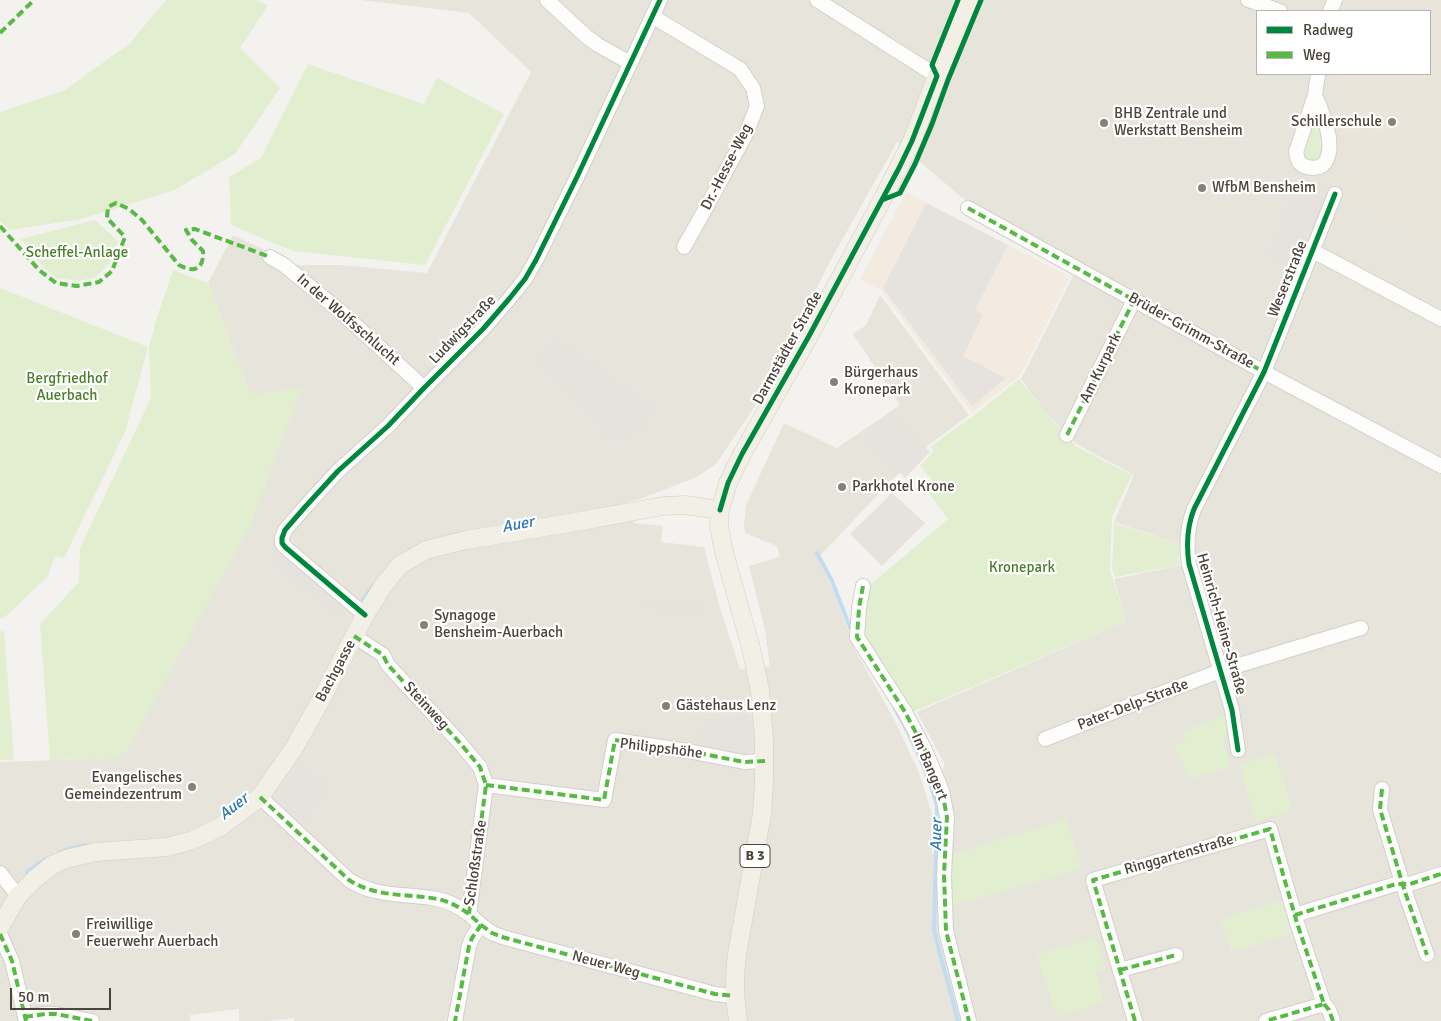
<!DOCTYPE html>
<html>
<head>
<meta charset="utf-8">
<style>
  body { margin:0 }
  #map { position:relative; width:1441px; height:1021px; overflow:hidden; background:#f4f2ee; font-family:Signika,sans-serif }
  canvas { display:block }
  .legend { position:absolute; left:1256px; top:10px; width:175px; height:65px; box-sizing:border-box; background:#fff; border:1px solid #b7b4b0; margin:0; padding:6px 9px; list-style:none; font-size:15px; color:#4b4439 }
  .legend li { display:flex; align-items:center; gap:10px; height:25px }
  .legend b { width:25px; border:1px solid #b7b4b0 }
  .scale { position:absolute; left:10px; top:988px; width:101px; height:22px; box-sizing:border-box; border:2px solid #4b4439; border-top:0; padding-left:6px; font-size:15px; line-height:18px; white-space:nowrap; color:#4b4439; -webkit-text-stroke:4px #fff; paint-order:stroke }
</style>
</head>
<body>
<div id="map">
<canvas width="1441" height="1021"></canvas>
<ul class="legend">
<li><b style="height:6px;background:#00873e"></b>Radweg</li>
<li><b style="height:6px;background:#58b947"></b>Weg</li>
</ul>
<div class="scale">50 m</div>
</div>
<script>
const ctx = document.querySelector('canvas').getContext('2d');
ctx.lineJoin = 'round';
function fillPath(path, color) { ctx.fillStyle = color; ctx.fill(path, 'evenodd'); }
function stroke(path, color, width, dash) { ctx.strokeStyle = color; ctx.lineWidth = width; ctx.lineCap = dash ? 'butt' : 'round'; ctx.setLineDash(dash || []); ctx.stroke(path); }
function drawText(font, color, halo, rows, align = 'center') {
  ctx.font = font + ' Signika,sans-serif'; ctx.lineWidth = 4.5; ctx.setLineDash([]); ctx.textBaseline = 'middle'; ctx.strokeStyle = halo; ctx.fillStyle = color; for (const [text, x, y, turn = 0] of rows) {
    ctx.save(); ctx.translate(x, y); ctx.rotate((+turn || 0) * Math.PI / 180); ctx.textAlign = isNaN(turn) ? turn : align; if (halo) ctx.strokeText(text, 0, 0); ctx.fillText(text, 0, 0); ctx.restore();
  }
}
const residential = new Path2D(`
  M 360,0 L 1441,0 L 1441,1021 L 294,1021 L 294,1018 L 267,1021 L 239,1021 L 239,1009 L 190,1015 L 190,1021 L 0,1021 L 0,762 L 117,758 L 301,389 L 251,395 L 208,283 L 233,235 L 296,265 L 341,265 L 427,273 L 531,72 L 469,13 ZM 1257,11 L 1430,11 L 1430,74 L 1257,74 ZM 897,142 L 961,197 L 1079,264 L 1021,379 L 1043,410 L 1078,445 L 1134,475 L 1114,522 L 1195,549 L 1196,562 L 1114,579 L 1126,621 L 917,712 L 945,765 L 938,775 L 949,855 L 932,854 L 933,817 L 919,773 L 895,721 L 855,650 L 835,594 L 818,558 L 886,486 L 929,445 L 969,415 L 880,295 L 866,325 L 853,334 L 900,405 L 837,448 L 784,423 L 746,505 L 744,523 L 745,533 L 777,546 L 780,557 L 749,566 L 765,630 L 770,667 L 740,669 L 720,608 L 704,547 L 661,542 L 663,526 L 634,523 L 628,502 L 640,499 L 697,477 L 716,464 L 763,394 L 794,336 L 827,267 Z`);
const commercial = new Path2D(`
  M 906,192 L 1070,277 L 1020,376 L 972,413 L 881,290 L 860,279 Z`);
const education = new Path2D(`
  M 1344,0 L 1441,0 L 1441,249 L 1340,198 L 1351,171 L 1334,74 L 1430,74 L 1430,11 L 1340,11 Z`);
const green = new Path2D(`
  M 166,0 L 255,0 L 268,5 L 240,48 L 280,88 L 235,154 L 175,190 L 81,219 L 10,230 L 0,221 L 0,112 L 65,90 L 129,44 Z
  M 308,64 L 424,104 L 437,78 L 504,114 L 425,265 L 293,251 L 231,225 L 229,177 L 261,158 Z
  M 1316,121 C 1321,127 1320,132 1321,140 C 1321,147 1322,159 1311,158 C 1309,158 1306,157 1305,154 C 1301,147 1310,126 1316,121 Z
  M 95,220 L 118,241 L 110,263 L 96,277 L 79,281 L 56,278 L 42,266 L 21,239 Z
  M 173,270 L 208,283 L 251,395 L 302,388 L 250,526 L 127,751 L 117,758 L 50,760 L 40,624 L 79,582 L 80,548 L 151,398 L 149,348 L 156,320 Z
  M 0,288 L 148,347 L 125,432 L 64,558 L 55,556 L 48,576 L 5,617 L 0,619 Z
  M 1019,379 L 1043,410 L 1077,447 L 1132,475 L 1112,517 L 1110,570 L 1126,621 L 913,712 L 861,638 L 870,585 L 948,519 L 924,487 L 932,480 L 920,466 L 933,452 L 931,446 L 976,414 Z
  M 1114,523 L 1179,544 L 1180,565 L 1115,577 L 1112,570 Z
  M 4,630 L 14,760 L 0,760 L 0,632 Z
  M 1226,714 L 1230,731 L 1223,738 L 1230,767 L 1190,779 L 1174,745 L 1185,741 L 1183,732 Z
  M 1275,754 L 1291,804 L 1288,812 L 1256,821 L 1239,765 Z
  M 1066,819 L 1082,869 L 948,907 L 951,855 Z
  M 1288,899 L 1297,932 L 1231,952 L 1221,919 Z
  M 1096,937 L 1105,969 L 1096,972 L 1104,1002 L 1057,1017 L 1036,955 Z`);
const parking = new Path2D(`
  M 1296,187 L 1326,199 L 1300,268 L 1269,256 Z
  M 926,203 L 1008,245 L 975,310 L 983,315 L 963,356 L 1006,378 L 972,406 L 883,288 Z
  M 555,338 L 654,408 L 643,428 L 612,442 L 577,402 L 578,397 L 536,364 Z
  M 889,413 L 930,452 L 905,478 L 864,438 Z
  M 892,493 L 925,523 L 882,566 L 850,534 Z
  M 276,552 L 346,608 L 339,616 L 269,561 Z
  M 645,597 L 671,605 L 703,605 L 703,615 L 669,614 L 643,605 Z
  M 747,714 L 748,754 L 718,749 L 722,719 Z
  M 704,719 L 716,720 L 712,750 L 699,748 Z
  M 299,767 L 329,783 L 304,823 L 294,817 L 278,800 Z`);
const stream = new Path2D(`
  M 817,553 L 832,581 L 851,630
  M 363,600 L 373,586
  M 894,707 C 912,738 928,772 937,806 L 934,931 L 958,1021
  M 59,853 L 65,850 L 86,845
  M 27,872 L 46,859`);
const minor = new Path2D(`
  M 547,0 L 587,37 L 598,45 L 630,63
  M 817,0 L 937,76
  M 1248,0 L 1280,11
  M 1330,11 L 1335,0
  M 652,16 L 740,69 L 753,88 L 757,106 L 746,134 L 707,206 L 684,247
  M 1315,95 C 1322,112 1335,141 1327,159 C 1323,170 1307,170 1300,163 C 1297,160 1297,155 1296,152 L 1315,95 L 1318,74
  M 968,208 L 1264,372 L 1441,466
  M 1313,251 L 1441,319
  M 270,257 L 284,265 L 341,312 L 424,388
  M 1067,435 L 1134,300
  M 863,586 L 859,608 L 857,637 L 905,712 L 925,750 L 942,791 L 947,817 L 944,875 L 946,931 L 969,1021
  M 365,615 L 285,547 L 282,543 L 282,538 L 285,530 L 305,507 L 338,471 L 388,426 L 424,388 L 483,329 L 509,299 L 525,279 L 536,260 L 577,177 L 660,0
  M 354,636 L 383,655 L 388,665 L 460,743 L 480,767 L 486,785 L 469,914 L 481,925 L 472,938 L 469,946 L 455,1021
  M 1045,739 L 1154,696 L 1220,671 L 1361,628
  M 1238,750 L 1232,710 L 1189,564 C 1186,544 1187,527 1194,509 L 1264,372 L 1335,194
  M 486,785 L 604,800 L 615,740 L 688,751 L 744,762 L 765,761
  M 1382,789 L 1380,809 L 1405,892 L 1427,955
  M 260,797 L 349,880 C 377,898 405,893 437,899 C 449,901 459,907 469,914
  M 0,873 L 18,896
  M 1295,915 L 1396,884 L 1410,884 L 1441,874
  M 481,925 L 492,933 L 502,937 L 715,994 L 734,996
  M 0,934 L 12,961 L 26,1021
  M 1120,970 L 1176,955
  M 1324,1004 L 1329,1010 L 1333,1021
  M 25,1017 L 45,1014 L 56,1014 L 92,1021
  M 1135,1021 L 1093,880 L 1270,829 L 1297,923 L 1324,1004 L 1266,1021`);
const major = new Path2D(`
  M 0,927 L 18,896 L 36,878 L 52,865 L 66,859 L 96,852 L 167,847 L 190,841 L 220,827 L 260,797 L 294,748 L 322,698 L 365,615 L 383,586 L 400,565 L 426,550 L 466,540 L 581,521 L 663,506 L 685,505 L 720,510
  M 738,1021 C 734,997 734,978 737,954 L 762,814 L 764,782 L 764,740 L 760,690 L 751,648 L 724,552 L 719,526 L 720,510 L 728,483 L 742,454 L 809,336 L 882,200 L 912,141 L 937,76 L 970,0`);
const quiet = new Path2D(`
  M 0,33 L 34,0
  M 968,208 L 1264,372
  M 0,226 L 39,270 L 56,283 L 77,286 L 99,282 L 112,271 L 125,237 L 107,218 L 108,207 L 116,203 L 129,209 L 142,220 L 179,265 C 194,273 204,270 203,251 L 192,240 L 186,230 L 195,229 L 270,257
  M 1067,435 L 1134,300
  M 863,586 L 859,608 L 857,637 L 905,712 L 925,750 L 942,791 L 947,817 L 944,875 L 946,931 L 969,1021
  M 354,636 L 383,655 L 388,665 L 460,743 L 480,767 L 486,785 L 469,914 L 481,925 L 472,938 L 469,946 L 455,1021
  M 486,785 L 604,800 L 615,740 L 688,751 L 744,762 L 765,761
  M 1382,789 L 1380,809 L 1405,892 L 1427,955
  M 260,797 L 349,880 C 377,898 405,893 437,899 C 449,901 459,907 469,914
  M 1295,915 L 1396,884 L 1410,884 L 1441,874
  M 481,925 L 492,933 L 502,937 L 715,994 L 734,996
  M 0,934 L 12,961 L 26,1021
  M 1120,970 L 1176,955
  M 1324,1004 L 1329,1010 L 1333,1021
  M 25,1017 L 45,1014 L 56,1014 L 92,1021
  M 1135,1021 L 1093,880 L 1270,829 L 1297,923 L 1324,1004 L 1266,1021`);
const cycleway = new Path2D(`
  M 882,200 L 900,193 L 915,164 L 932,124 L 948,80 L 981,0
  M 720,510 L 728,483 L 742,454 L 809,336 L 899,168 L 912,141 L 937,76 L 932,65 L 958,0
  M 365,615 L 285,547 L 282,543 L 282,538 L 285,530 L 305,507 L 338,471 L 388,426 L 424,388 L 483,329 L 509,299 L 525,279 L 536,260 L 577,177 L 660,0
  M 1238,750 L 1232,710 L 1189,564 C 1186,544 1187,527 1194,509 L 1264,372 L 1335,194`);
const markers = [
  [1392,122,5,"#868178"],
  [1104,123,5,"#868178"],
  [1202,188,5,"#868178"],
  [834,382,5,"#868178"],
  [842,487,5,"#868178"],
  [424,625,5,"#868178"],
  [666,706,5,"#868178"],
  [192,787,5,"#868178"],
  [76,934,5,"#868178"]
];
const shields = [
  [755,856,30]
];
const shieldNames = [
  ["B 3",755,856]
];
const poiNames = [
  ["BHB Zentrale und",1114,114],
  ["Werkstatt Bensheim",1114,131],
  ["Schillerschule",1382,122,"right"],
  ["WfbM Bensheim",1212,188],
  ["Bürgerhaus",844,373],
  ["Kronepark",844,390],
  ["Parkhotel Krone",852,487],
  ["Synagoge",434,616],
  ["Bensheim-Auerbach",434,633],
  ["Gästehaus Lenz",676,706],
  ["Evangelisches",182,778,"right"],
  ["Gemeindezentrum",182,795,"right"],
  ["Freiwillige",86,925],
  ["Feuerwehr Auerbach",86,942]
];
const streetNames = [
  ["Dr.-Hesse-Weg",727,167,-63],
  ["Weserstraße",1288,279,-68],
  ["In der Wolfsschlucht",348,320,41],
  ["Ludwigstraße",463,330,-46],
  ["Brüder-Grimm-Straße",1191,331,29],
  ["Darmstädter Straße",788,348,-61],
  ["Am Kurpark",1101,368,-64],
  ["Heinrich-Heine-Straße",1221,624,74],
  ["Bachgasse",336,671,-62],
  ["Pater-Delp-Straße",1133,705,-21],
  ["Steinweg",426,706,47],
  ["Philippshöhe",661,749,7],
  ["Im Bangert",929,767,67],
  ["Ringgartenstraße",1179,855,-16],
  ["Schloßstraße",476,863,-82],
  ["Neuer Weg",606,965,15]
];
const parkNames = [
  ["Scheffel-Anlage",77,253],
  ["Bergfriedhof",67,379],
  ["Auerbach",67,396],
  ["Kronepark",1022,568]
];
const waterNames = [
  ["Auer",518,525,-11],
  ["Auer",234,807,-38],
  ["Auer",937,835,-89]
];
fillPath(residential, '#e7e4dc');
fillPath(commercial, '#f3ebdf');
fillPath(education, '#eae5da');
fillPath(green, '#e1eecf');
fillPath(parking, '#e6e3df');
stroke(stream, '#c0ddf1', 4);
stroke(minor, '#d2d0cb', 16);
stroke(major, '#d6cebb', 19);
stroke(minor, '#fdfdfc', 14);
stroke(major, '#f2efe6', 18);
stroke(quiet, '#58b947', 4, [8, 4]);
stroke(cycleway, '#00873e', 5);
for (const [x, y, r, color] of markers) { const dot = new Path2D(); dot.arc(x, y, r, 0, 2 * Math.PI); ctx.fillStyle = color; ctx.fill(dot); stroke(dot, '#fff', 2); }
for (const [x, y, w] of shields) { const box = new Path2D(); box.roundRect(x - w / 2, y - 11.5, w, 23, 4); ctx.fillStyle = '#fff'; ctx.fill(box); stroke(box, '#4b4439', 1); }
drawText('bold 14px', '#4b4439', null, shieldNames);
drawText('15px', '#4b4439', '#fff', poiNames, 'left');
drawText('15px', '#4b4439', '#fff', streetNames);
drawText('15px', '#4a7f2a', '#fff', parkNames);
drawText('italic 16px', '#2e7ab2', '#fff', waterNames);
</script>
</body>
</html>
